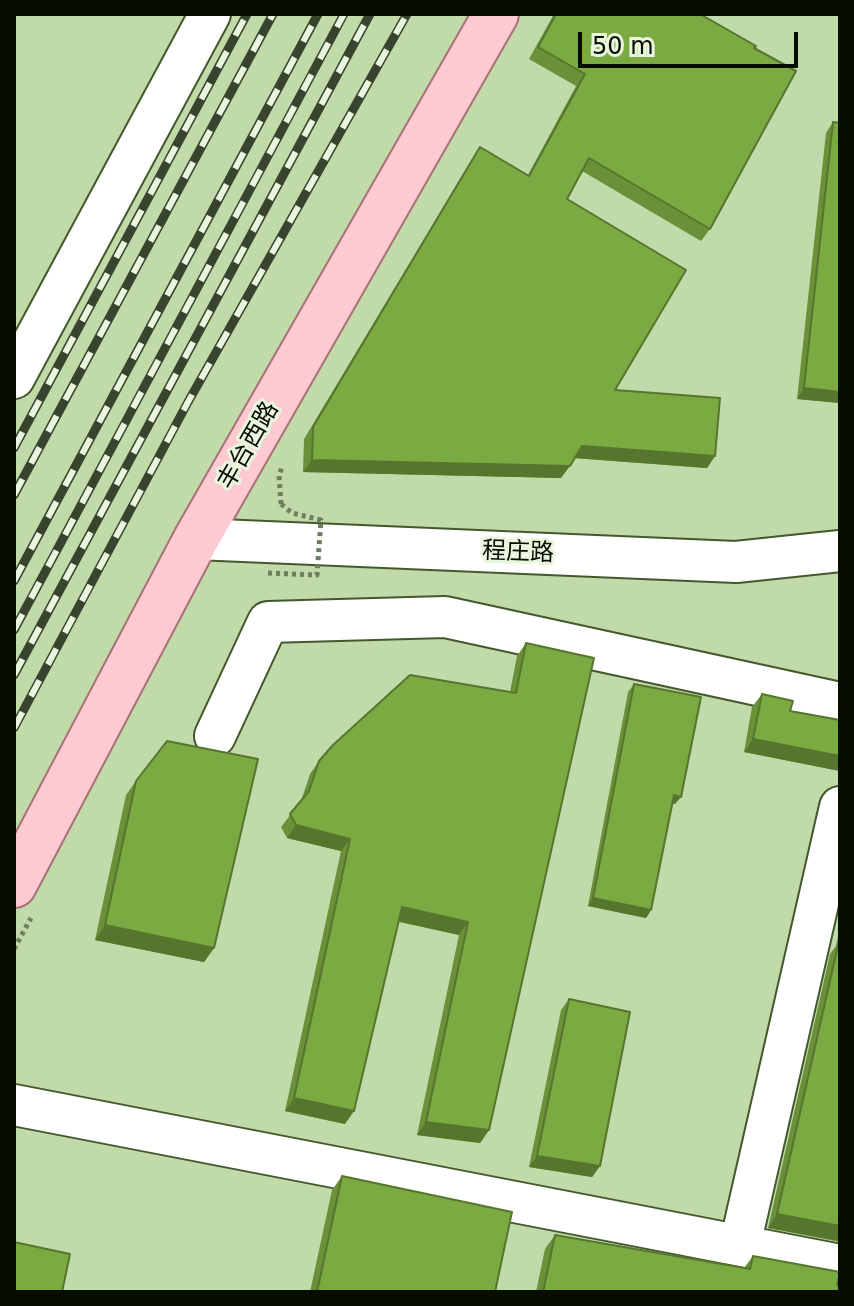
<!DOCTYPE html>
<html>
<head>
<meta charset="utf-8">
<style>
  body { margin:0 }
  #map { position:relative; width:854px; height:1306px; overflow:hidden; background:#c1daa9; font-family:"DejaVu Sans",sans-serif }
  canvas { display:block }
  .frame { position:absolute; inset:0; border:16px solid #070e01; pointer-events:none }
  .scale { position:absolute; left:578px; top:32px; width:220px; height:36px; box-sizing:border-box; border:4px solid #070e01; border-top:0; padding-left:10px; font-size:24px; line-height:28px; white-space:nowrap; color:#070e01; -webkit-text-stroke:6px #e9f6dd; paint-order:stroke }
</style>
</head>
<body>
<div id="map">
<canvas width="854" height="1306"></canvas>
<div class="frame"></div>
<div class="scale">50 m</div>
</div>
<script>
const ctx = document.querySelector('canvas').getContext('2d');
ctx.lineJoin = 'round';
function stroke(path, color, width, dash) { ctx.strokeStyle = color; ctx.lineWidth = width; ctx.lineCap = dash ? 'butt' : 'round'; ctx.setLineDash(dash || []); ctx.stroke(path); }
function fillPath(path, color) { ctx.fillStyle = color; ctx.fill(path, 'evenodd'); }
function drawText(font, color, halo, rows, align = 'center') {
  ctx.font = font + ' "DejaVu Sans","Noto Sans SC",sans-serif'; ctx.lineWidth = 6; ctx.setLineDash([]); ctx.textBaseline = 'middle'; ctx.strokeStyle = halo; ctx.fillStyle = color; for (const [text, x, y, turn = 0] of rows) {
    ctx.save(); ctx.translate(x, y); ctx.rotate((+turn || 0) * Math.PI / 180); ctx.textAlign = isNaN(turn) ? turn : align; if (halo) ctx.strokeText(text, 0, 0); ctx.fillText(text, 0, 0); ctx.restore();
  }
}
const path = new Path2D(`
  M 281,504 L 279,475 L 283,465
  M 14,949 L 31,918`);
const minor = new Path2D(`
  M 14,378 L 210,14
  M 196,539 L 736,562 L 840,551
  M 215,736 L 268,622 L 445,617 L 840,703
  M 14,1105 L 840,1265
  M 740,1245 L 840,807`);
const major = new Path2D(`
  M 14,885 L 196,539 L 496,14`);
const rail = new Path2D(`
  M 14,448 L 247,14
  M 14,495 L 273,14
  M 14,581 L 318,14
  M 14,630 L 344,14
  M 14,675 L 370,14
  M 14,728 L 188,402 L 407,14`);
const pathBridge = new Path2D(`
  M 268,573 L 317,575 L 321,520 L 292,513 L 281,504`);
const wall = new Path2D(`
  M 554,14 L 700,14 L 710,229 L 701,241 L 582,171 L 567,199 L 615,390 L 715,456 L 707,468 L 574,458 L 561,478 L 303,472 L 304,439 L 472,159 L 480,147 L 528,175 L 576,86 L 529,59 Z
  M 833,122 L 840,403 L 797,399 L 826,133 Z
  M 526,643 L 489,1130 L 480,1143 L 417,1135 L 459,935 L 399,922 L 345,1124 L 285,1111 L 341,851 L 287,838 L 281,827 L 301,801 L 310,774 L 319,761 L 510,692 L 517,656 Z
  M 634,684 L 675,804 L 672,804 L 651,910 L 646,918 L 588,906 L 628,692 Z
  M 762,694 L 790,711 L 840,720 L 840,771 L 744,752 L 752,707 Z
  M 136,781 L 214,948 L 204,962 L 95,940 L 126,795 Z
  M 840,924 L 840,1242 L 768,1228 L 830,954 L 836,946 Z
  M 569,999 L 600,1166 L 592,1177 L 529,1167 L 561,1010 Z
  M 342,1176 L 495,1292 L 310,1292 L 332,1190 Z
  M 555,1235 L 744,1268 L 753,1256 L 837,1285 L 840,1292 L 536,1292 L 545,1249 Z`);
const shadedWall = new Path2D(`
  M 804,388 L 840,392 L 840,403 L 797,399 Z
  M 582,446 L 715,456 L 707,468 L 574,458 Z
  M 312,460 L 570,466 L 561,478 L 303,472 Z
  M 753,739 L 840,756 L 840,771 L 744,752 Z
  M 674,795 L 681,797 L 675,804 L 669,803 Z
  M 296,825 L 350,839 L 341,851 L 287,838 Z
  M 593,898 L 651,910 L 646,918 L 588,906 Z
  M 402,907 L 468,922 L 459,935 L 393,920 Z
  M 105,925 L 214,948 L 204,962 L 95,940 Z
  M 294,1098 L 354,1111 L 345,1124 L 285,1111 Z
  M 426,1122 L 489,1130 L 480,1143 L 417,1135 Z
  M 537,1156 L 600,1166 L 592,1177 L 529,1167 Z
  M 777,1214 L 840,1226 L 840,1241 L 768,1228 Z`);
const building = new Path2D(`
  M 556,14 L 700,14 L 756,46 L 754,48 L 796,71 L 710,229 L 589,158 L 567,199 L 686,270 L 615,390 L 720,398 L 715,456 L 582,446 L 570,466 L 312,460 L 313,427 L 480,147 L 529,176 L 585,74 L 538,47 Z
  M 833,122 L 840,123 L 840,392 L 804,388 Z
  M 526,643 L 594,658 L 489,1130 L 426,1122 L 468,922 L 402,907 L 354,1111 L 294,1098 L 350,839 L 296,825 L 290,814 L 309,791 L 319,761 L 333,745 L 410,675 L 516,693 Z
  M 634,684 L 701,697 L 681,797 L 674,795 L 651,910 L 593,898 Z
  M 762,694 L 793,701 L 790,711 L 840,720 L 840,756 L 753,739 Z
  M 167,741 L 258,759 L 214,948 L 105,925 L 136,781 Z
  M 839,941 L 840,941 L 840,1226 L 777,1214 Z
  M 569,999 L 630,1012 L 600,1166 L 537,1156 Z
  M 342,1176 L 512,1212 L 495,1292 L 317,1292 Z
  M 555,1235 L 750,1269 L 753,1256 L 840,1272 L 837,1285 L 840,1285 L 840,1292 L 543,1292 Z
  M 14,1242 L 70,1254 L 62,1292 L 14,1292 Z`);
const streetNames = [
  ["丰台西路",249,446,-60],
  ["程庄路",518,553,2]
];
stroke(minor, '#43582d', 44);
stroke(major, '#a77175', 48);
stroke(path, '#6d7e5d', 5, [4, 4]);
stroke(minor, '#fff', 40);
stroke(major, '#fecad2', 44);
stroke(rail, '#38442e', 9);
stroke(rail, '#e9f6dd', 6, [18]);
stroke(pathBridge, '#6d7e5d', 5, [4, 4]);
fillPath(wall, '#6a9139');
fillPath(shadedWall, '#56762e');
fillPath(building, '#7ba942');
stroke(building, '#56762e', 2);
drawText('24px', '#070e01', '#e9f6dd', streetNames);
</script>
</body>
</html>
